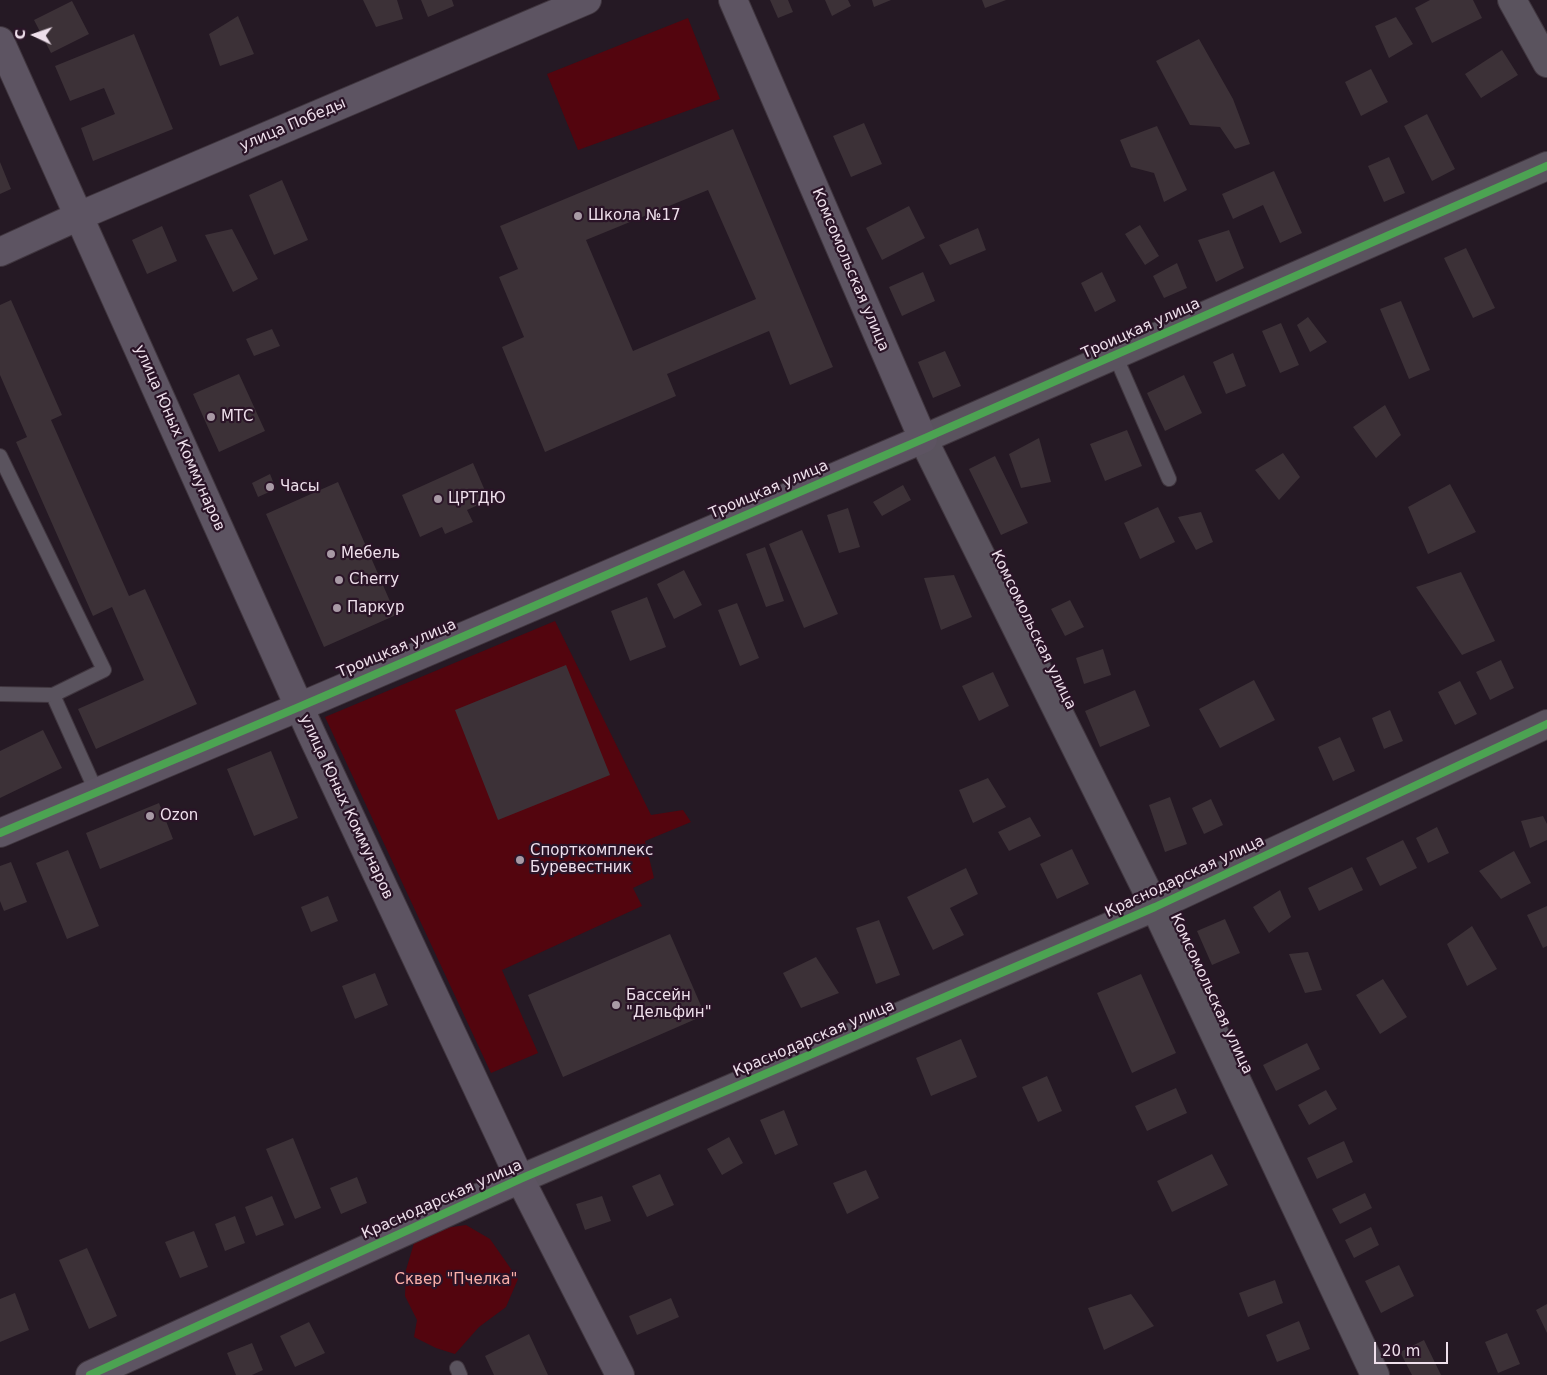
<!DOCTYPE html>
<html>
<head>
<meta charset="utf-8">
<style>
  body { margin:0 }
  #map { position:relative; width:1547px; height:1375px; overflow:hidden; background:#251924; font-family:"DejaVu Sans",sans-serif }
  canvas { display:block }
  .north { position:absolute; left:10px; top:10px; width:50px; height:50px; -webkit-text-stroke:4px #2a1427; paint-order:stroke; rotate:273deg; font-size:14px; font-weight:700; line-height:20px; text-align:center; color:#eedfeb }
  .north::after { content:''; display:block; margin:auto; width:18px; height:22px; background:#eedfeb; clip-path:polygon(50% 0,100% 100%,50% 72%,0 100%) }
  .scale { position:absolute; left:1374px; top:1342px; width:74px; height:22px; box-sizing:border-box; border:2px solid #eedfeb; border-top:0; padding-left:6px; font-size:15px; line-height:18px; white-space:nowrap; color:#eedfeb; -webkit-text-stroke:4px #2a1427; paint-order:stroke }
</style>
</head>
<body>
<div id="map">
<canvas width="1547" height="1375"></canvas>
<div class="north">С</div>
<div class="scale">20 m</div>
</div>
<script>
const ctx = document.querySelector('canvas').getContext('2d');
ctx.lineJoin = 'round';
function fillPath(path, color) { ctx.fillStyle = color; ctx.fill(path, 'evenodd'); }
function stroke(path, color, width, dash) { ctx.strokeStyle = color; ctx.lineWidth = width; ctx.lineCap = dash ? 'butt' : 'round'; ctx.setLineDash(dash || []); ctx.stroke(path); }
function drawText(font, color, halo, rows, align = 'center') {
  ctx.font = font + ' "DejaVu Sans",sans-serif'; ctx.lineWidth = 4.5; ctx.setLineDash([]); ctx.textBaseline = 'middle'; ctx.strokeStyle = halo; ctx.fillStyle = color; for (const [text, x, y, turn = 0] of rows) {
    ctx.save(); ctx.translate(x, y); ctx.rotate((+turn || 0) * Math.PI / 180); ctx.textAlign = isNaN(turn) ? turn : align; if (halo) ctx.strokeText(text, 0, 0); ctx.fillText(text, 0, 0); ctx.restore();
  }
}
const green = new Path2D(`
  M 688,18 L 720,99 L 578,150 L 547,74 Z
  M 555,621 L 651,815 L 683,810 L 691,822 L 645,841 L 654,878 L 633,888 L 642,906 L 502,970 L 538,1053 L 491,1073 L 325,717 Z
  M 466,1225 L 490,1239 L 518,1279 L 506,1307 L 479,1327 L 455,1354 L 436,1348 L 414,1337 L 417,1320 L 405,1296 L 406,1270 L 414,1243 L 438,1229 Z`);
const building = new Path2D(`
  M 363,0 L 397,0 L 403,19 L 376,27 Z
  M 421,0 L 452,0 L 454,6 L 428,17 Z
  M 770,0 L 788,0 L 793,12 L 778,18 Z
  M 825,0 L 848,0 L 851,6 L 832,16 Z
  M 872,0 L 891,0 L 874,7 Z
  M 982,0 L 1006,0 L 985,8 Z
  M 1430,0 L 1473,0 L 1482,18 L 1432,43 L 1415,8 Z
  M 72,1 L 89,34 L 51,53 L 34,20 Z
  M 238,16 L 254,54 L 220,66 L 209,34 Z
  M 1396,17 L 1413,44 L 1389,58 L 1375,26 Z
  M 134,34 L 173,129 L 93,161 L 81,128 L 115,114 L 104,88 L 70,101 L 55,66 Z
  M 1199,39 L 1233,99 L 1250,144 L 1235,149 L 1220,127 L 1190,125 L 1156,61 Z
  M 1502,50 L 1518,75 L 1481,98 L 1465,74 Z
  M 1371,69 L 1388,102 L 1361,116 L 1345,82 Z
  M 1427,114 L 1455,169 L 1432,181 L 1404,126 Z
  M 864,123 L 882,164 L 851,177 L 833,136 Z
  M 1157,126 L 1187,190 L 1164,202 L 1154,173 L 1131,167 L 1120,140 Z
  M 733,129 L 833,367 L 790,385 L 769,331 L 667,374 L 676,396 L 545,452 L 502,347 L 524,337 L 499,277 L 518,269 L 500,226 ZM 708,190 L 756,299 L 633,351 L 586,240 Z
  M 1389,157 L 1405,193 L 1384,202 L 1368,166 Z
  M 0,162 L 11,189 L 0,194 Z
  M 1274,171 L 1302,233 L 1280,243 L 1263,205 L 1233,219 L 1222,194 Z
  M 282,180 L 308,240 L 274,255 L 249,195 Z
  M 909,206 L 925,238 L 882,260 L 866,228 Z
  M 1140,225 L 1159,256 L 1145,265 L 1125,234 Z
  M 162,226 L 177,261 L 147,274 L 132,240 Z
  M 978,228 L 986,250 L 950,265 L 939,245 Z
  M 232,229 L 258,279 L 233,292 L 205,235 Z
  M 1229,230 L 1244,268 L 1216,282 L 1198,240 Z
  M 1466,248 L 1495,308 L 1473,318 L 1444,258 Z
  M 1177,263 L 1187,288 L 1164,298 L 1153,276 Z
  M 923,272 L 935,301 L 902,316 L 889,287 Z
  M 1102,272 L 1116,301 L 1095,312 L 1081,283 Z
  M 11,300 L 62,415 L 51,420 L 129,596 L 145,589 L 197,704 L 96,749 L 78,709 L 144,680 L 112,607 L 93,616 L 16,442 L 27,437 L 0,375 L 0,305 Z
  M 1401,301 L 1430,370 L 1409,379 L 1380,309 Z
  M 1308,317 L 1327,342 L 1310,352 L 1297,325 Z
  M 1281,323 L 1299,365 L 1280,373 L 1262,331 Z
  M 272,329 L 280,346 L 254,356 L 246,339 Z
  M 945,351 L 961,386 L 933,398 L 918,362 Z
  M 1233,353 L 1246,386 L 1226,394 L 1213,362 Z
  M 239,374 L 265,431 L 219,452 L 193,394 Z
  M 1184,375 L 1202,413 L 1165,431 L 1147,393 Z
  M 1385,405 L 1401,435 L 1376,458 L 1353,427 Z
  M 1127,430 L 1142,466 L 1105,481 L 1090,444 Z
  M 1039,438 L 1051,482 L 1021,488 L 1009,454 Z
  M 1283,453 L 1300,477 L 1279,500 L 1255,470 Z
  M 995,456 L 1028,523 L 1001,535 L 969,469 Z
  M 473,463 L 489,500 L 467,510 L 473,522 L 445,534 L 442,527 L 420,537 L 402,495 Z
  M 270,474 L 276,489 L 258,497 L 252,483 Z
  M 338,482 L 396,615 L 324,647 L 266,514 Z
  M 1450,484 L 1476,532 L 1428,554 L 1408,507 Z
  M 903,485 L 911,500 L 882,516 L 873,502 Z
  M 1158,507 L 1175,542 L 1140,559 L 1124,523 Z
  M 848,508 L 860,547 L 839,553 L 827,515 Z
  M 1201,512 L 1213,542 L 1196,550 L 1178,517 Z
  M 802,530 L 838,614 L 804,628 L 769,544 Z
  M 765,547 L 784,601 L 766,607 L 746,554 Z
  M 684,570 L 702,605 L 674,619 L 657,584 Z
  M 1461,572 L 1495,641 L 1462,655 L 1416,587 Z
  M 954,575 L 972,617 L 941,630 L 924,578 Z
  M 647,597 L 666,647 L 630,661 L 611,611 Z
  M 1070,600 L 1084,627 L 1065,636 L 1051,609 Z
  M 737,603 L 759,658 L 740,666 L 718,610 Z
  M 1103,649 L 1111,675 L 1084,684 L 1076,658 Z
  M 1501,660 L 1514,688 L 1490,700 L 1476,672 Z
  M 566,665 L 610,775 L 498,820 L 455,710 Z
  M 993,672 L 1009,706 L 979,721 L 962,686 Z
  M 1254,680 L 1275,720 L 1220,748 L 1199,709 Z
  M 1460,681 L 1477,714 L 1455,725 L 1438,692 Z
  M 1135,690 L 1150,726 L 1100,747 L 1085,711 Z
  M 1390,710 L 1403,741 L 1384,749 L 1372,718 Z
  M 43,730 L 62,768 L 0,798 L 0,751 Z
  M 1340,737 L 1355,771 L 1333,781 L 1318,747 Z
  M 271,751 L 298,818 L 254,836 L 227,769 Z
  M 988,778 L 1006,807 L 973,823 L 959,790 Z
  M 1170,797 L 1187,844 L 1165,852 L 1149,805 Z
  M 1211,799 L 1223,825 L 1204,834 L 1192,808 Z
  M 159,803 L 173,839 L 100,869 L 86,833 Z
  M 1543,816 L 1547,824 L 1547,840 L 1530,848 L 1521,821 Z
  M 1030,817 L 1041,836 L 1009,851 L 998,832 Z
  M 1437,827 L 1449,853 L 1428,863 L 1416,838 Z
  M 1403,840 L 1417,868 L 1380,886 L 1366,858 Z
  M 1072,849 L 1089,884 L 1057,899 L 1040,864 Z
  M 68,850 L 99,926 L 67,939 L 36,863 Z
  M 1514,851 L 1531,883 L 1501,899 L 1479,871 Z
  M 11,862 L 27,902 L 4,911 L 0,901 L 0,866 Z
  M 1352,867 L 1363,890 L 1319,911 L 1308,888 Z
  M 966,868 L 978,894 L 950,908 L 964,935 L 933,950 L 907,897 Z
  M 1280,890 L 1291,917 L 1269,933 L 1253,907 Z
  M 328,896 L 338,921 L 311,932 L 301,907 Z
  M 1547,906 L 1547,946 L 1543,948 L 1527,915 Z
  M 1225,919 L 1240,953 L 1212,965 L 1197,931 Z
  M 879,920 L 900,975 L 876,984 L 856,928 Z
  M 1472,926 L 1497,969 L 1467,986 L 1447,944 Z
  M 670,934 L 705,1015 L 563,1077 L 528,995 Z
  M 1308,952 L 1322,990 L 1305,993 L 1289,954 Z
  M 816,957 L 839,993 L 801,1008 L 783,973 Z
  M 375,973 L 388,1005 L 355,1019 L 342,986 Z
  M 1141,974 L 1176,1053 L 1132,1073 L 1097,993 Z
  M 1383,979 L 1407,1017 L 1380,1034 L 1356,995 Z
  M 961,1039 L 977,1077 L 931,1096 L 916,1058 Z
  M 1307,1043 L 1320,1069 L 1276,1091 L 1263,1065 Z
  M 1047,1076 L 1062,1111 L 1038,1122 L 1022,1087 Z
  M 1176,1088 L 1187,1113 L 1147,1131 L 1135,1106 Z
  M 1326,1090 L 1337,1109 L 1309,1125 L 1298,1105 Z
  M 784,1110 L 798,1145 L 775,1155 L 760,1120 Z
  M 729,1137 L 743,1163 L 722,1175 L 707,1149 Z
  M 293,1138 L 321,1208 L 295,1219 L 266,1149 Z
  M 1344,1141 L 1353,1162 L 1317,1179 L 1307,1158 Z
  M 1212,1154 L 1228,1185 L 1172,1212 L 1157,1181 Z
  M 866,1170 L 879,1198 L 847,1214 L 833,1183 Z
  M 660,1174 L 674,1205 L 647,1217 L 632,1186 Z
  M 357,1177 L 367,1203 L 341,1214 L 330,1188 Z
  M 1365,1193 L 1372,1208 L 1340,1224 L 1332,1209 Z
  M 272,1196 L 284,1225 L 256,1236 L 245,1207 Z
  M 602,1196 L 611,1221 L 585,1230 L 576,1204 Z
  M 235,1216 L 245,1243 L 225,1251 L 215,1224 Z
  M 1371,1227 L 1379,1245 L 1354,1258 L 1345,1240 Z
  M 194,1231 L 208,1267 L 180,1278 L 165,1242 Z
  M 87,1248 L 117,1316 L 89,1329 L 59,1260 Z
  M 1399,1265 L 1414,1296 L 1381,1313 L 1365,1281 Z
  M 1275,1280 L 1283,1303 L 1248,1317 L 1239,1293 Z
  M 15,1293 L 29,1330 L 0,1342 L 0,1299 Z
  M 1131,1294 L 1154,1326 L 1104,1350 L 1088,1308 Z
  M 671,1298 L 679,1317 L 637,1335 L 629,1316 Z
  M 1547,1304 L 1547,1333 L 1536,1310 Z
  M 1299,1321 L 1310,1349 L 1277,1362 L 1266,1335 Z
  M 309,1322 L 325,1353 L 295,1367 L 280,1336 Z
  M 1507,1333 L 1520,1364 L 1498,1373 L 1485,1342 Z
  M 529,1334 L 548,1375 L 494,1375 L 485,1356 Z
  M 1424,1340 L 1441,1375 L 1412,1375 L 1400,1352 Z
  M 252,1343 L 263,1370 L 252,1375 L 236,1375 L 227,1353 Z`);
const lane = new Path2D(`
  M 1115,355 L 1169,479
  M 0,456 L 104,670 L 53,695 L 0,694
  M 53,695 L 96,791
  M 457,1368 L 460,1375`);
const street = new Path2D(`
  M 1512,0 L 1547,63
  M 520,1179 L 1155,907 L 1547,724
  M 1375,1375 L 1155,907 L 923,439 L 1547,166`);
const secondary = new Path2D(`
  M 0,41 L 311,733 L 520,1179 L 620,1375
  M 0,252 L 79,216 L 587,0
  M 0,833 L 299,707 L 923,439 L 733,0
  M 90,1375 L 520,1179`);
const cycleway = new Path2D(`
  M 0,833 L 299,707 L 923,439 L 1547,166
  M 90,1375 L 520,1179 L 1155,907 L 1547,724`);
const markers = [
  [578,216,5,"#a89aa5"],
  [211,417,5,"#a89aa5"],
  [270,487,5,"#a89aa5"],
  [438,499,5,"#a89aa5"],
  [331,554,5,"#a89aa5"],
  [339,580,5,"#a89aa5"],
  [337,608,5,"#a89aa5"],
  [150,816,5,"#a89aa5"],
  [520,860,5,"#a89aa5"],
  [616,1005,5,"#a89aa5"]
];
const streetNames = [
  ["улица Победы",293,125,-23],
  ["Комсомольская улица",850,270,67],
  ["Троицкая улица",1141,329,-24],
  ["улица Юных Коммунаров",179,438,66],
  ["Троицкая улица",769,490,-23],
  ["Комсомольская улица",1033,630,64],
  ["Троицкая улица",397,649,-23],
  ["улица Юных Коммунаров",346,807,65],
  ["Краснодарская улица",1185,877,-25],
  ["Комсомольская улица",1211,994,65],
  ["Краснодарская улица",814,1039,-23],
  ["Краснодарская улица",442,1200,-24]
];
const poiNames = [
  ["Школа №17",588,216],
  ["МТС",221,417],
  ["Часы",280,487],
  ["ЦРТДЮ",448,499],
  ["Мебель",341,554],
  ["Cherry",349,580],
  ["Паркур",347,608],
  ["Ozon",160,816],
  ["Cпорткомплекс",530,851],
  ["Буревестник",530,868],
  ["Бассейн",626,996],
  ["\"Дельфин\"",626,1013]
];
const parkNames = [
  ["Сквер \"Пчелка\"",456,1280]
];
fillPath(green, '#53050e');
fillPath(building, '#3c3137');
stroke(lane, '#40363f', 16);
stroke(street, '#40363f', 30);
stroke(secondary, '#40363f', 30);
stroke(lane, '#5a535e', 14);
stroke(street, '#5a535e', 28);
stroke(secondary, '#5d5462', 28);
stroke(cycleway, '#4ca352', 8);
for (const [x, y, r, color] of markers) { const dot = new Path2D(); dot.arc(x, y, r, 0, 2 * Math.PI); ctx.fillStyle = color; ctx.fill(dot); stroke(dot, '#2a1427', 2); }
drawText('15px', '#eedfeb', '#2a1427', streetNames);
drawText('15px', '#eedfeb', '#2a1427', poiNames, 'left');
drawText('15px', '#fcb0a9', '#2a1427', parkNames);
</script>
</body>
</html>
